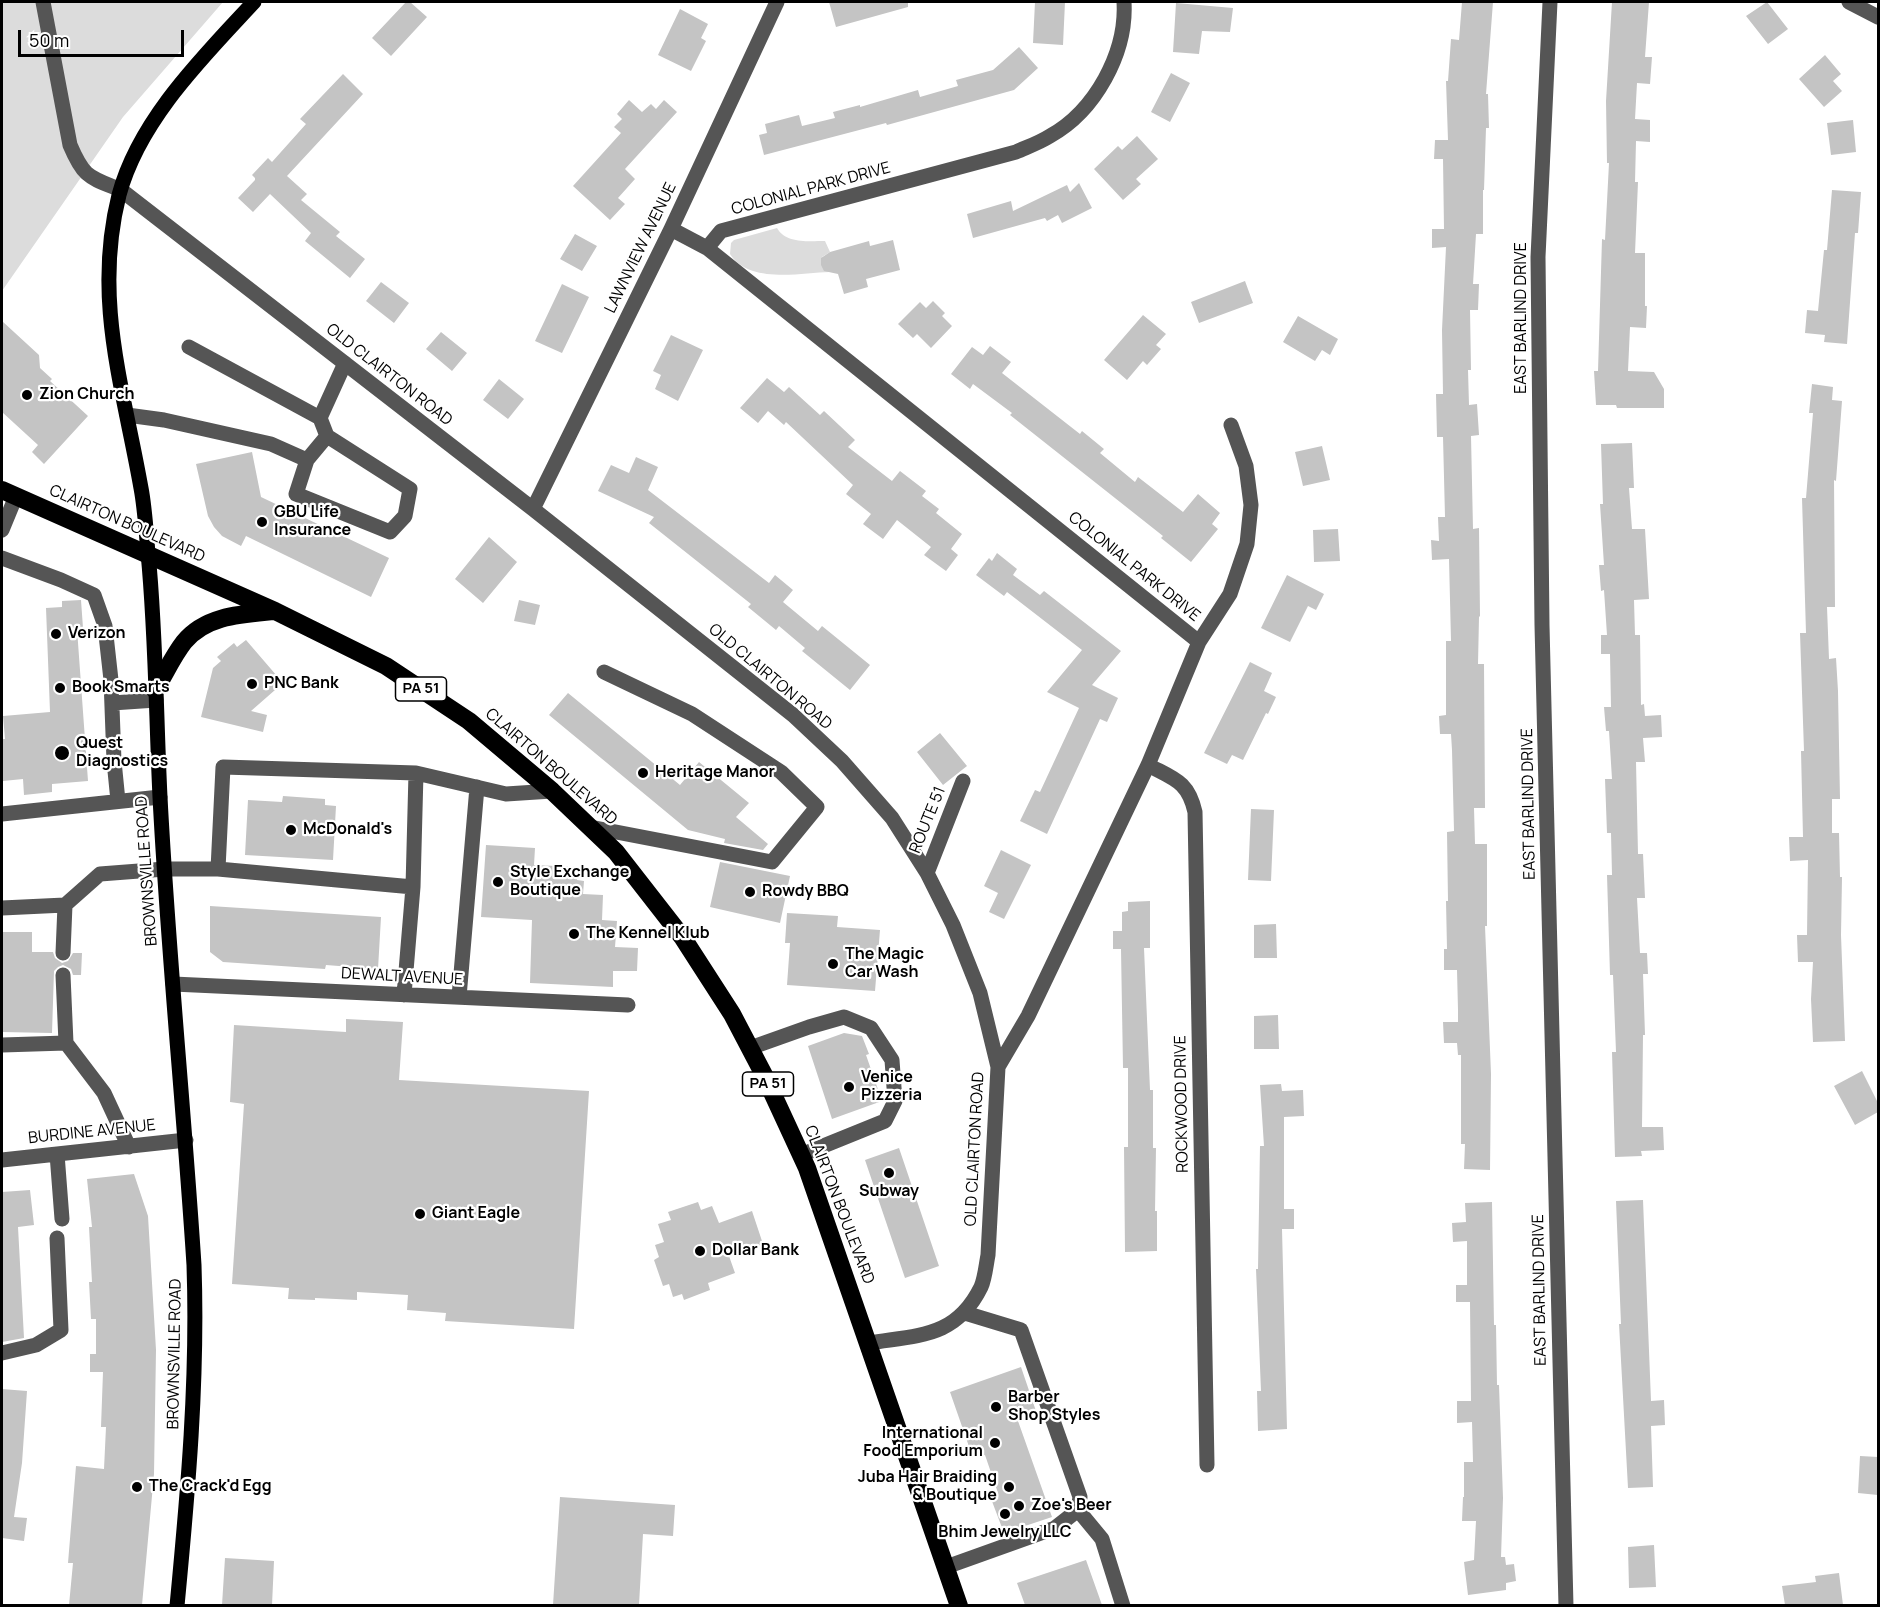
<!DOCTYPE html>
<html>
<head>
<meta charset="utf-8">
<style>
  body { margin:0 }
  #map { position:relative; width:1880px; height:1607px; overflow:hidden; background:#fff; font-family:Manrope,sans-serif }
  canvas { display:block }
  .frame { position:absolute; inset:0; border:3px solid #000; pointer-events:none }
  .scale { position:absolute; left:18px; top:30px; width:166px; height:27px; box-sizing:border-box; border:3px solid #000; border-top:0; padding-left:8px; font-size:18px; line-height:21px; white-space:nowrap; color:#000; -webkit-text-stroke:4px #fff; paint-order:stroke }
</style>
</head>
<body>
<div id="map">
<canvas width="1880" height="1607"></canvas>
<div class="frame"></div>
<div class="scale">50 m</div>
</div>
<script>
const ctx = document.querySelector('canvas').getContext('2d');
ctx.lineJoin = 'round';
function fillPath(path, color) { ctx.fillStyle = color; ctx.fill(path, 'evenodd'); }
function stroke(path, color, width, dash) { ctx.strokeStyle = color; ctx.lineWidth = width; ctx.lineCap = dash ? 'butt' : 'round'; ctx.setLineDash(dash || []); ctx.stroke(path); }
function drawText(font, color, halo, rows, align = 'center') {
  ctx.font = font + ' Manrope,sans-serif'; ctx.lineWidth = 4.5; ctx.setLineDash([]); ctx.textBaseline = 'middle'; ctx.strokeStyle = halo; ctx.fillStyle = color; for (const [text, x, y, turn = 0] of rows) {
    ctx.save(); ctx.translate(x, y); ctx.rotate((+turn || 0) * Math.PI / 180); ctx.textAlign = isNaN(turn) ? turn : align; if (halo) ctx.strokeText(text, 0, 0); ctx.fillText(text, 0, 0); ctx.restore();
  }
}
const green = new Path2D(`
  M 2,2 L 223,2 L 123,117 L 2,291 Z
  M 777,228 C 786,244 809,241 825,241 L 830,252 L 822,257 L 821,260 L 830,272 C 799,273 749,284 730,254 L 731,243 L 734,240 Z`);
const building = new Path2D(`
  M 406,2 L 410,2 L 427,17 L 391,56 L 372,38 Z
  M 829,2 L 908,2 L 908,7 L 836,27 Z
  M 1035,2 L 1065,2 L 1063,45 L 1033,43 Z
  M 1462,2 L 1493,2 L 1486,94 L 1488,94 L 1489,128 L 1486,128 L 1484,190 L 1483,190 L 1483,234 L 1476,234 L 1473,284 L 1479,284 L 1478,310 L 1470,310 L 1471,370 L 1468,370 L 1469,405 L 1477,404 L 1479,435 L 1471,436 L 1473,529 L 1479,528 L 1480,616 L 1479,617 L 1478,664 L 1484,664 L 1485,808 L 1474,808 L 1475,844 L 1487,844 L 1487,926 L 1485,926 L 1491,1074 L 1490,1170 L 1464,1169 L 1465,1144 L 1461,1144 L 1461,1055 L 1458,1055 L 1457,1043 L 1444,1043 L 1443,1022 L 1458,1022 L 1458,1010 L 1457,970 L 1444,970 L 1444,949 L 1447,949 L 1446,901 L 1448,901 L 1447,832 L 1454,831 L 1452,750 L 1451,734 L 1440,734 L 1439,716 L 1446,715 L 1446,641 L 1451,641 L 1449,559 L 1432,560 L 1431,540 L 1439,541 L 1438,517 L 1445,517 L 1443,437 L 1437,437 L 1436,394 L 1443,394 L 1442,330 L 1446,247 L 1432,248 L 1432,229 L 1444,229 L 1443,159 L 1434,159 L 1435,140 L 1448,140 L 1446,81 L 1448,81 L 1451,39 L 1459,40 Z
  M 1612,2 L 1649,2 L 1645,57 L 1652,57 L 1650,84 L 1637,83 L 1635,119 L 1650,120 L 1650,142 L 1636,141 L 1635,182 L 1638,182 L 1635,253 L 1645,253 L 1645,306 L 1647,306 L 1646,328 L 1630,327 L 1628,371 L 1654,372 L 1664,389 L 1664,408 L 1617,408 L 1616,405 L 1596,405 L 1594,371 L 1598,371 L 1602,239 L 1605,240 L 1609,163 L 1607,163 L 1606,101 Z
  M 1767,2 L 1788,29 L 1768,44 L 1746,16 Z
  M 1176,3 L 1233,8 L 1230,32 L 1202,31 L 1199,54 L 1173,52 Z
  M 680,9 L 708,24 L 701,38 L 706,41 L 691,71 L 658,55 Z
  M 1019,47 L 1038,68 L 1014,90 L 887,125 L 886,123 L 764,155 L 759,135 L 767,133 L 765,124 L 799,115 L 802,126 L 835,118 L 833,112 L 860,105 L 860,107 L 918,90 L 920,97 L 958,86 L 956,80 L 993,70 Z
  M 1825,55 L 1841,74 L 1833,81 L 1842,91 L 1824,107 L 1799,79 Z
  M 1171,73 L 1190,83 L 1170,122 L 1151,112 Z
  M 343,74 L 363,94 L 287,176 L 307,194 L 301,200 L 340,232 L 336,236 L 365,259 L 350,278 L 305,241 L 311,233 L 270,194 L 253,212 L 238,198 L 255,180 L 255,178 L 252,175 L 268,158 L 272,162 L 306,124 L 300,119 Z
  M 629,100 L 642,112 L 651,104 L 656,109 L 664,100 L 677,112 L 625,169 L 635,179 L 618,198 L 625,204 L 610,220 L 573,186 L 621,133 L 614,127 L 622,119 L 617,114 Z
  M 1853,120 L 1856,152 L 1831,155 L 1827,123 Z
  M 1137,136 L 1158,159 L 1136,179 L 1141,184 L 1123,200 L 1094,169 L 1118,146 L 1122,150 Z
  M 1079,183 L 1092,208 L 1062,223 L 1058,215 L 1047,221 L 1045,218 L 973,238 L 967,214 L 1011,201 L 1013,211 L 1067,185 L 1070,192 Z
  M 1832,190 L 1861,192 L 1858,233 L 1855,233 L 1847,344 L 1824,342 L 1825,335 L 1805,333 L 1807,310 L 1818,311 L 1824,250 L 1827,250 Z
  M 575,234 L 597,246 L 582,271 L 560,259 Z
  M 893,240 L 900,270 L 866,279 L 868,287 L 844,294 L 838,274 L 824,271 L 821,265 L 821,258 L 830,252 L 869,241 L 870,246 Z
  M 1245,281 L 1253,303 L 1199,323 L 1191,302 Z
  M 381,282 L 409,303 L 394,323 L 366,301 Z
  M 562,284 L 589,297 L 562,353 L 535,341 Z
  M 933,301 L 945,313 L 942,316 L 952,326 L 931,348 L 917,334 L 913,338 L 898,324 L 920,302 L 926,308 Z
  M 1143,315 L 1166,334 L 1156,345 L 1161,349 L 1147,365 L 1143,361 L 1127,380 L 1104,360 Z
  M 1298,316 L 1338,339 L 1330,355 L 1322,350 L 1315,361 L 1283,342 Z
  M 2,321 L 39,355 L 40,368 L 52,379 L 50,381 L 88,416 L 44,464 L 32,452 L 38,445 L 2,412 Z
  M 441,332 L 467,353 L 452,371 L 426,349 Z
  M 671,335 L 703,350 L 678,401 L 655,389 L 661,375 L 653,371 Z
  M 990,346 L 1011,362 L 1002,373 L 1080,434 L 1082,431 L 1104,449 L 1100,453 L 1135,482 L 1138,477 L 1183,512 L 1198,494 L 1220,513 L 1212,524 L 1218,529 L 1191,562 L 1161,538 L 1163,536 L 1010,415 L 1012,413 L 973,384 L 970,389 L 951,374 L 972,347 L 983,355 Z
  M 767,378 L 784,392 L 789,387 L 820,415 L 824,411 L 855,440 L 848,447 L 892,481 L 900,471 L 926,491 L 922,496 L 939,509 L 936,513 L 962,534 L 951,549 L 958,555 L 946,571 L 924,555 L 931,547 L 897,520 L 883,539 L 863,524 L 871,514 L 846,494 L 853,485 L 786,422 L 784,425 L 768,411 L 758,423 L 740,408 Z
  M 499,379 L 524,399 L 508,419 L 483,400 Z
  M 1812,384 L 1833,387 L 1832,400 L 1842,401 L 1836,481 L 1834,480 L 1835,607 L 1827,607 L 1829,659 L 1836,658 L 1838,691 L 1840,799 L 1832,799 L 1832,833 L 1839,833 L 1840,877 L 1842,877 L 1841,935 L 1845,1041 L 1813,1042 L 1811,999 L 1813,962 L 1798,962 L 1797,935 L 1807,935 L 1808,860 L 1790,861 L 1789,837 L 1803,837 L 1801,751 L 1804,751 L 1800,633 L 1806,633 L 1802,498 L 1806,498 L 1813,413 L 1809,413 Z
  M 1632,443 L 1634,488 L 1629,488 L 1632,529 L 1645,529 L 1649,599 L 1634,600 L 1635,635 L 1640,635 L 1641,705 L 1644,704 L 1645,716 L 1661,715 L 1662,737 L 1643,738 L 1645,762 L 1636,762 L 1638,854 L 1643,854 L 1645,898 L 1637,898 L 1640,953 L 1647,953 L 1648,974 L 1643,974 L 1645,1035 L 1643,1035 L 1642,1127 L 1663,1127 L 1664,1150 L 1641,1151 L 1642,1156 L 1615,1157 L 1612,1052 L 1616,1052 L 1613,975 L 1610,975 L 1607,875 L 1612,875 L 1611,833 L 1607,833 L 1605,779 L 1612,779 L 1609,731 L 1606,731 L 1604,707 L 1611,707 L 1610,654 L 1601,654 L 1601,635 L 1607,635 L 1604,590 L 1601,591 L 1599,565 L 1604,565 L 1600,504 L 1603,504 L 1601,444 Z
  M 1322,446 L 1330,480 L 1303,486 L 1295,452 Z
  M 252,452 L 261,497 L 389,558 L 371,597 L 246,536 L 241,546 L 222,536 L 214,527 L 208,516 L 196,464 Z
  M 636,457 L 658,467 L 648,490 L 769,583 L 775,575 L 793,590 L 783,602 L 818,631 L 822,626 L 870,665 L 850,690 L 802,651 L 805,648 L 779,626 L 776,630 L 748,607 L 751,604 L 649,523 L 654,517 L 598,491 L 611,465 L 629,473 Z
  M 1338,529 L 1340,561 L 1314,562 L 1313,530 Z
  M 489,537 L 517,562 L 483,603 L 455,579 Z
  M 997,553 L 1017,569 L 1013,575 L 1040,595 L 1044,591 L 1121,651 L 1092,685 L 1118,698 L 1107,722 L 1100,719 L 1047,834 L 1020,821 L 1035,790 L 1040,792 L 1079,708 L 1047,692 L 1082,650 L 1007,592 L 1004,596 L 976,575 L 989,558 L 992,561 Z
  M 1287,575 L 1324,594 L 1316,610 L 1308,606 L 1290,642 L 1261,628 Z
  M 81,600 L 83,628 L 77,629 L 88,781 L 52,784 L 52,792 L 24,795 L 23,779 L 3,781 L 2,739 L 5,739 L 3,716 L 50,712 L 46,608 L 62,607 L 62,601 Z
  M 519,600 L 540,605 L 535,625 L 514,621 Z
  M 246,640 L 283,683 L 251,711 L 267,715 L 263,732 L 201,717 L 213,668 L 221,661 L 217,657 L 234,643 L 237,647 Z
  M 1250,662 L 1272,673 L 1264,691 L 1276,697 L 1268,714 L 1266,713 L 1243,760 L 1232,755 L 1227,764 L 1204,753 Z
  M 568,693 L 680,785 L 699,762 L 749,803 L 736,817 L 768,844 L 763,850 L 724,843 L 725,839 L 688,830 L 549,715 Z
  M 940,733 L 967,766 L 943,785 L 917,752 Z
  M 283,796 L 325,799 L 325,805 L 336,806 L 333,860 L 245,855 L 248,800 L 282,802 Z
  M 1251,809 L 1274,810 L 1271,881 L 1248,880 Z
  M 486,845 L 535,848 L 534,865 L 578,867 L 577,880 L 584,881 L 583,894 L 603,895 L 602,920 L 617,921 L 615,947 L 638,948 L 637,971 L 613,971 L 613,987 L 530,983 L 532,920 L 481,917 Z
  M 1001,850 L 1031,865 L 1004,919 L 989,912 L 998,893 L 984,886 Z
  M 720,862 L 790,876 L 780,923 L 710,907 Z
  M 1150,901 L 1150,948 L 1144,948 L 1150,1090 L 1153,1090 L 1153,1148 L 1156,1148 L 1155,1211 L 1157,1211 L 1157,1251 L 1125,1252 L 1124,1147 L 1128,1147 L 1128,1068 L 1123,1068 L 1121,949 L 1113,949 L 1113,931 L 1122,931 L 1122,912 L 1128,911 L 1128,902 Z
  M 210,906 L 381,917 L 378,969 L 326,965 L 325,969 L 223,962 L 210,952 Z
  M 787,913 L 838,916 L 837,927 L 880,930 L 875,991 L 787,985 L 790,943 L 785,943 Z
  M 1276,924 L 1277,958 L 1254,958 L 1254,925 Z
  M 2,932 L 32,932 L 32,952 L 53,952 L 55,958 L 62,963 L 68,961 L 73,953 L 82,953 L 81,975 L 73,975 L 71,969 L 63,965 L 58,967 L 54,971 L 52,1033 L 2,1032 Z
  M 1278,1015 L 1279,1049 L 1254,1049 L 1254,1016 Z
  M 346,1019 L 403,1022 L 399,1080 L 589,1091 L 574,1329 L 445,1321 L 446,1313 L 407,1310 L 408,1295 L 357,1292 L 357,1300 L 315,1298 L 315,1300 L 288,1299 L 289,1288 L 232,1284 L 244,1104 L 230,1102 L 234,1025 L 346,1032 Z
  M 844,1033 L 862,1036 L 869,1054 L 866,1055 L 882,1101 L 832,1119 L 808,1046 Z
  M 1862,1071 L 1878,1103 L 1878,1112 L 1855,1125 L 1834,1086 Z
  M 1281,1084 L 1282,1091 L 1303,1090 L 1304,1116 L 1284,1117 L 1284,1209 L 1294,1209 L 1294,1229 L 1282,1229 L 1287,1429 L 1258,1431 L 1257,1391 L 1261,1391 L 1256,1269 L 1258,1269 L 1260,1146 L 1264,1146 L 1260,1085 Z
  M 899,1148 L 939,1266 L 905,1278 L 865,1160 Z
  M 134,1174 L 148,1216 L 156,1350 L 154,1474 L 142,1605 L 69,1605 L 73,1563 L 68,1563 L 76,1466 L 104,1469 L 106,1427 L 101,1427 L 103,1372 L 90,1372 L 90,1354 L 96,1354 L 96,1319 L 91,1319 L 89,1282 L 92,1282 L 89,1227 L 92,1227 L 87,1179 Z
  M 30,1190 L 34,1225 L 18,1227 L 24,1338 L 2,1342 L 2,1192 Z
  M 1643,1200 L 1651,1401 L 1664,1400 L 1665,1425 L 1651,1426 L 1653,1487 L 1628,1488 L 1619,1324 L 1621,1324 L 1616,1201 Z
  M 698,1202 L 701,1210 L 712,1206 L 719,1223 L 752,1211 L 763,1244 L 729,1256 L 735,1273 L 708,1283 L 710,1290 L 684,1300 L 682,1294 L 673,1297 L 669,1284 L 663,1286 L 654,1260 L 659,1257 L 655,1245 L 664,1242 L 658,1224 L 671,1220 L 668,1212 Z
  M 1492,1202 L 1494,1325 L 1496,1325 L 1497,1385 L 1499,1385 L 1503,1498 L 1501,1557 L 1505,1557 L 1506,1565 L 1514,1564 L 1516,1581 L 1506,1583 L 1506,1590 L 1468,1595 L 1464,1562 L 1474,1560 L 1476,1521 L 1462,1521 L 1463,1497 L 1464,1497 L 1464,1462 L 1473,1462 L 1472,1422 L 1457,1423 L 1457,1401 L 1471,1401 L 1470,1302 L 1456,1302 L 1456,1285 L 1467,1285 L 1467,1241 L 1453,1242 L 1452,1223 L 1466,1222 L 1465,1203 Z
  M 1021,1367 L 1037,1414 L 1018,1421 L 1052,1517 L 1004,1533 L 990,1496 L 998,1493 L 985,1455 L 973,1458 L 950,1392 Z
  M 2,1389 L 27,1391 L 22,1463 L 14,1517 L 27,1518 L 24,1541 L 2,1538 Z
  M 1860,1456 L 1878,1457 L 1878,1495 L 1858,1493 Z
  M 560,1497 L 675,1505 L 673,1536 L 643,1534 L 639,1605 L 553,1605 Z
  M 1654,1545 L 1656,1587 L 1629,1588 L 1628,1547 Z
  M 225,1558 L 274,1561 L 272,1605 L 222,1605 Z
  M 1086,1560 L 1102,1605 L 1025,1605 L 1017,1583 Z
  M 1839,1573 L 1843,1605 L 1785,1605 L 1782,1586 L 1816,1582 L 1815,1576 Z`);
const minor = new Path2D(`
  M 43,2 L 70,145 C 84,178 89,177 121,190 L 533,509 L 793,715 L 842,761 L 892,818 L 927,873 L 953,925 L 980,993 L 998,1067 L 988,1255 C 986,1265 985,1278 981,1287 C 956,1338 918,1335 869,1343
  M 1550,2 L 1538,257 L 1542,625 L 1566,1606
  M 1849,2 L 1878,17
  M 671,229 L 707,248 L 1199,642
  M 707,248 L 721,231 L 1016,152 C 1027,147 1039,143 1050,136 C 1095,111 1127,53 1124,2
  M 189,347 L 320,418 L 345,363
  M 127,415 L 164,420 L 271,444 L 307,460
  M 320,418 L 327,436 L 410,489 L 405,516 L 390,532 L 296,494 L 307,460 L 327,436
  M 533,509 L 671,229 L 777,2
  M 2,530 L 16,496
  M 2,558 L 61,580 L 94,595 L 105,626 L 111,680 L 114,761 L 118,801
  M 112,703 L 156,700
  M 1148,765 C 1174,779 1188,781 1195,812 L 1207,1465
  M 2,814 L 160,797
  M 590,827 L 772,862 L 817,807 L 781,772 L 692,714 L 604,672
  M 218,869 L 223,767 L 416,773 L 506,794 L 552,791
  M 927,873 L 963,781
  M 2,908 L 65,905 L 100,874 L 165,869 L 218,869 L 413,887
  M 63,953 L 65,905
  M 173,984 L 628,1005
  M 404,995 L 413,887 L 416,773
  M 459,997 L 477,787
  M 66,1043 L 104,1093 L 129,1147
  M 2,1045 L 66,1043 L 63,975
  M 750,1048 L 809,1027 L 844,1017 L 871,1028 L 892,1060 L 895,1101 L 885,1121 L 801,1155
  M 998,1067 L 1028,1016 L 1148,765 L 1199,642 L 1230,594 L 1247,544 L 1251,505 L 1246,466 L 1231,425
  M 57,1154 L 62,1219
  M 2,1160 L 186,1140
  M 2,1353 L 36,1345 L 61,1330 L 57,1238
  M 1078,1510 L 1102,1539 L 1123,1606
  M 946,1567 L 1055,1528 L 1078,1510 L 1080,1497 L 1021,1330 L 965,1313`);
const major = new Path2D(`
  M 177,1606 C 188,1491 198,1379 194,1265 C 184,1109 168,953 160,797 C 156,716 156,634 148,553 C 146,531 145,509 141,488 C 123,386 93,299 119,195 C 139,120 203,57 254,2`);
const highway = new Path2D(`
  M 2,490 L 275,611 L 386,666 L 469,721 L 552,791 L 616,852 L 683,938 L 732,1014 L 764,1075 L 807,1168 L 959,1606
  M 155,690 C 165,674 173,656 184,642 C 206,615 243,614 274,611`);
const markers = [
  [27,395,6,"#000"],
  [262,522,6,"#000"],
  [56,634,6,"#000"],
  [252,684,6,"#000"],
  [60,688,6,"#000"],
  [62,753,8,"#000"],
  [643,773,6,"#000"],
  [291,830,6,"#000"],
  [498,882,6,"#000"],
  [750,892,6,"#000"],
  [574,934,6,"#000"],
  [833,964,6,"#000"],
  [849,1087,6,"#000"],
  [889,1173,6,"#000"],
  [420,1214,6,"#000"],
  [700,1251,6,"#000"],
  [996,1407,6,"#000"],
  [995,1443,6,"#000"],
  [137,1487,6,"#000"],
  [1009,1487,6,"#000"],
  [1019,1506,6,"#000"],
  [1005,1514,6,"#000"]
];
const shields = [
  [421,689,51],
  [768,1084,51]
];
const shieldNames = [
  ["PA 51",421,689],
  ["PA 51",768,1084]
];
const streetNames = [
  ["COLONIAL PARK DRIVE",811,189,-15],
  ["LAWNVIEW AVENUE",641,248,-64],
  ["EAST BARLIND DRIVE",1522,318,-90],
  ["OLD CLAIRTON ROAD",389,375,38],
  ["CLAIRTON BOULEVARD",127,524,24],
  ["COLONIAL PARK DRIVE",1134,567,39],
  ["OLD CLAIRTON ROAD",770,677,40],
  ["CLAIRTON BOULEVARD",551,767,41],
  ["EAST BARLIND DRIVE",1529,804,-91],
  ["ROUTE 51",928,820,-68],
  ["BROWNSVILLE ROAD",147,871,-94],
  ["DEWALT AVENUE",402,977,3],
  ["ROCKWOOD DRIVE",1182,1104,-91],
  ["BURDINE AVENUE",92,1132,-6],
  ["OLD CLAIRTON ROAD",975,1149,-87],
  ["CLAIRTON BOULEVARD",839,1205,69],
  ["EAST BARLIND DRIVE",1540,1290,-91],
  ["BROWNSVILLE ROAD",175,1354,-89]
];
const poiNames = [
  ["Zion Church",39,395],
  ["GBU Life",274,513],
  ["Insurance",274,531],
  ["Verizon",68,634],
  ["PNC Bank",264,684],
  ["Book Smarts",72,688],
  ["Quest",76,744],
  ["Diagnostics",76,762],
  ["Heritage Manor",655,773],
  ["McDonald's",303,830],
  ["Style Exchange",510,873],
  ["Boutique",510,891],
  ["Rowdy BBQ",762,892],
  ["The Kennel Klub",586,934],
  ["The Magic",845,955],
  ["Car Wash",845,973],
  ["Venice",861,1078],
  ["Pizzeria",861,1096],
  ["Subway",889,1192,"center"],
  ["Giant Eagle",432,1214],
  ["Dollar Bank",712,1251],
  ["Barber",1008,1398],
  ["Shop Styles",1008,1416],
  ["International",983,1434,"right"],
  ["Food Emporium",983,1452,"right"],
  ["Juba Hair Braiding",997,1478,"right"],
  ["& Boutique",997,1496,"right"],
  ["The Crack'd Egg",149,1487],
  ["Zoe's Beer",1031,1506],
  ["Bhim Jewelry LLC",1005,1533,"center"]
];
fillPath(green, '#dcdcdc');
fillPath(building, '#c4c4c4');
stroke(minor, '#555', 15);
stroke(major, '#000', 15);
stroke(highway, '#000', 18);
for (const [x, y, r, color] of markers) { const dot = new Path2D(); dot.arc(x, y, r, 0, 2 * Math.PI); ctx.fillStyle = color; ctx.fill(dot); stroke(dot, '#fff', 2); }
for (const [x, y, w] of shields) { const box = new Path2D(); box.roundRect(x - w / 2, y - 12, w, 24, 4.5); ctx.fillStyle = '#fff'; ctx.fill(box); stroke(box, '#000', 1.5); }
drawText('bold 15px', '#000', null, shieldNames);
drawText('16px', '#000', '#fff', streetNames);
drawText('bold 16px', '#000', '#fff', poiNames, 'left');
</script>
</body>
</html>
